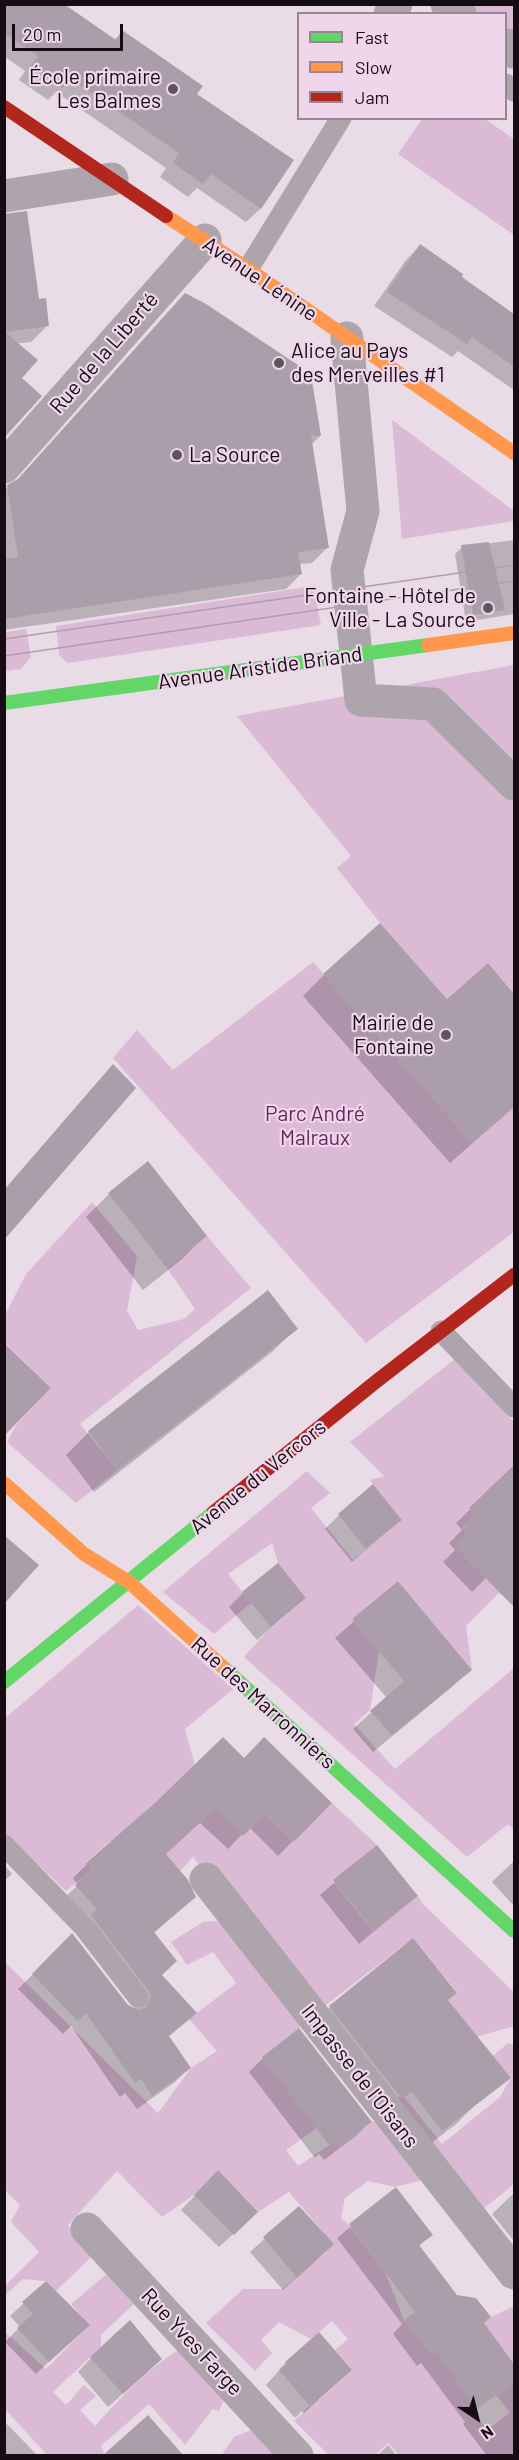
<!DOCTYPE html>
<html>
<head>
<meta charset="utf-8">
<style>
  body { margin:0 }
  #map { position:relative; width:519px; height:2460px; overflow:hidden; background:#e9dce7; font-family:Barlow,sans-serif }
  canvas { display:block }
  .frame { position:absolute; inset:0; border:6px solid #150d13; pointer-events:none }
  .legend { position:absolute; left:297px; top:12px; width:210px; height:108px; box-sizing:border-box; background:#efd6eb; border:2px solid #988695; margin:0; padding:8px 10px; list-style:none; font-size:18px; color:#150d13 }
  .legend li { display:flex; align-items:center; gap:12px; height:30px }
  .legend b { width:30px; border:2px solid #988695 }
  .north { position:absolute; left:447px; top:2388px; width:60px; height:60px; -webkit-text-stroke:4px #efd6eb; paint-order:stroke; rotate:145deg; font-size:16px; font-weight:700; line-height:24px; text-align:center; color:#150d13 }
  .north::after { content:''; display:block; margin:auto; width:21px; height:27px; background:#150d13; clip-path:polygon(50% 0,100% 100%,50% 72%,0 100%) }
  .scale { position:absolute; left:12px; top:24px; width:111px; height:27px; box-sizing:border-box; border:3px solid #150d13; border-top:0; padding-left:8px; font-size:18px; line-height:21px; white-space:nowrap; color:#150d13; -webkit-text-stroke:4px #efd6eb; paint-order:stroke }
</style>
</head>
<body>
<div id="map">
<canvas width="519" height="2460"></canvas>
<div class="frame"></div>
<ul class="legend">
<li><b style="height:8px;background:#63d668"></b>Fast</li>
<li><b style="height:8px;background:#ff974d"></b>Slow</li>
<li><b style="height:8px;background:#b3261e"></b>Jam</li>
</ul>
<div class="north">N</div>
<div class="scale">20 m</div>
</div>
<script>
const ctx = document.querySelector('canvas').getContext('2d');
ctx.lineJoin = 'round';
function fillPath(path, color) { ctx.fillStyle = color; ctx.fill(path, 'evenodd'); }
function stroke(path, color, width, dash) { ctx.strokeStyle = color; ctx.lineWidth = width; ctx.lineCap = dash ? 'butt' : 'round'; ctx.setLineDash(dash || []); ctx.stroke(path); }
function drawText(font, color, halo, rows, align = 'center') {
  ctx.font = font + ' Barlow,sans-serif'; ctx.lineWidth = 4.5; ctx.setLineDash([]); ctx.textBaseline = 'middle'; ctx.strokeStyle = halo; ctx.fillStyle = color; for (const [text, x, y, turn = 0] of rows) {
    ctx.save(); ctx.translate(x, y); ctx.rotate((+turn || 0) * Math.PI / 180); ctx.textAlign = isNaN(turn) ? turn : align; if (halo) ctx.strokeText(text, 0, 0); ctx.fillText(text, 0, 0); ctx.restore();
  }
}
const green = new Path2D(`
  M 462,5 L 514,5 L 514,46 L 506,39 L 506,14 L 473,13 Z
  M 422,119 L 485,119 L 514,139 L 514,235 L 398,154 Z
  M 392,420 L 514,511 L 514,521 L 402,539 Z
  M 313,586 L 321,625 L 67,663 L 59,655 L 56,626 Z
  M 26,629 L 31,657 L 21,669 L 5,671 L 5,632 Z
  M 514,665 L 514,994 L 488,963 L 447,999 L 380,923 L 337,868 L 351,856 L 237,716 Z
  M 313,962 L 472,1143 L 514,1107 L 514,1232 L 366,1343 L 113,1058 L 137,1030 L 173,1070 Z
  M 92,1202 L 137,1256 L 127,1311 L 138,1330 L 184,1319 L 195,1309 L 167,1268 L 207,1236 L 251,1288 L 80,1424 L 118,1470 L 76,1503 L 7,1442 L 17,1424 L 51,1388 L 5,1343 L 4,1317 L 26,1274 Z
  M 455,1359 L 514,1422 L 514,1491 L 502,1478 L 469,1508 L 475,1515 L 462,1528 L 468,1535 L 456,1547 L 473,1565 L 486,1553 L 500,1566 L 514,1552 L 514,1588 L 505,1597 L 499,1593 L 466,1626 L 472,1670 L 398,1581 L 352,1619 L 379,1651 L 370,1710 L 354,1724 L 395,1769 L 514,1668 L 514,1830 L 508,1824 L 467,1857 L 244,1657 L 267,1631 L 306,1598 L 278,1563 L 272,1543 L 228,1574 L 251,1603 L 214,1634 L 163,1592 L 307,1471 L 330,1493 L 311,1508 L 353,1560 L 402,1520 L 370,1480 L 384,1476 L 350,1442 Z
  M 138,1605 L 233,1689 L 185,1729 L 198,1776 L 265,1814 L 294,1842 L 332,1803 L 377,1845 L 333,1881 L 373,1931 L 418,1896 L 423,1904 L 514,1992 L 514,2026 L 477,2037 L 448,2000 L 457,1992 L 413,1938 L 317,2012 L 193,1857 L 180,1871 L 136,1868 L 110,1841 L 86,1862 L 92,1870 L 66,1891 L 5,1833 L 4,1719 Z
  M 228,1920 L 305,2021 L 300,2027 L 262,2057 L 317,2128 L 286,2150 L 298,2166 L 334,2142 L 339,2147 L 379,2117 L 422,2180 L 395,2187 L 368,2181 L 345,2198 L 341,2218 L 349,2225 L 385,2272 L 404,2320 L 431,2354 L 448,2341 L 453,2347 L 491,2317 L 514,2306 L 514,2364 L 500,2345 L 455,2379 L 477,2409 L 473,2412 L 487,2430 L 510,2413 L 496,2395 L 514,2382 L 514,2455 L 399,2455 L 388,2443 L 375,2455 L 329,2455 L 294,2421 L 317,2398 L 319,2400 L 352,2370 L 335,2350 L 348,2339 L 332,2321 L 311,2339 L 279,2322 L 261,2340 L 272,2353 L 255,2371 L 206,2323 L 243,2289 L 282,2289 L 326,2252 L 317,2240 L 324,2233 L 289,2192 L 258,2212 L 218,2170 L 194,2195 L 162,2217 L 117,2171 L 68,2225 L 92,2256 L 56,2291 L 46,2281 L 23,2279 L 5,2295 L 5,2286 L 39,2252 L 11,2222 L 20,2205 L 5,2190 L 4,1961 L 158,2113 L 191,2068 L 217,2051 L 189,2019 L 236,1983 L 213,1952 L 187,1965 L 171,1942 L 203,1922 Z
  M 508,2043 L 514,2045 L 514,2184 L 482,2210 L 397,2098 L 402,2094 L 442,2144 L 500,2097 L 511,2078 L 493,2056 Z
  M 109,2272 L 137,2301 L 101,2335 L 101,2347 L 53,2392 L 66,2405 L 84,2385 L 96,2396 L 80,2410 L 95,2426 C 121,2397 147,2369 180,2349 L 225,2397 L 219,2411 L 213,2409 L 185,2445 L 149,2404 L 101,2446 L 105,2455 L 47,2455 L 5,2409 L 5,2332 L 46,2369 L 89,2325 L 71,2304 Z
  M 259,2427 L 283,2456 L 221,2456 L 234,2437 Z`);
const shadow = new Path2D(`
  M 4,4 L 114,40 L 123,32 L 195,94 L 292,160 L 260,209 L 246,222 L 197,188 L 188,197 L 160,177 L 166,168 L 56,92 L 48,100 L 19,80 L 25,71 L 4,56 Z
  M 4,224 L 48,325 L 31,342 L 4,345 Z
  M 420,246 L 460,278 L 514,316 L 514,390 L 458,351 L 452,357 L 374,306 L 406,260 Z
  M 171,310 L 320,436 L 311,445 L 327,548 L 312,563 L 299,564 L 301,574 L 286,589 L 4,630 L 4,489 L 16,482 Z
  M 514,540 L 514,614 L 466,622 L 455,554 L 462,547 Z
  M 488,965 L 514,997 L 514,1073 L 513,1075 L 514,1077 L 514,1107 L 450,1163 L 303,996 L 324,975 L 446,1001 Z
  M 109,1194 L 205,1236 L 182,1259 L 143,1290 L 86,1217 Z
  M 296,1328 L 272,1352 L 94,1492 L 66,1455 L 89,1432 Z
  M 501,1480 L 514,1493 L 514,1550 L 472,1592 L 443,1562 L 455,1550 L 449,1543 L 462,1530 L 456,1523 Z
  M 339,1515 L 400,1520 L 352,1562 L 325,1529 Z
  M 397,1583 L 470,1669 L 452,1687 L 373,1752 L 353,1729 L 387,1698 L 335,1638 Z
  M 243,1593 L 304,1598 L 257,1640 L 229,1607 Z
  M 243,1759 L 330,1803 L 278,1856 L 249,1827 L 228,1849 L 199,1822 L 164,1855 L 195,1897 L 154,1933 L 160,1975 L 195,2013 L 168,2037 L 189,2068 L 175,2082 L 137,2109 L 125,2093 L 120,2097 L 71,2026 L 63,2034 L 18,1989 L 72,1936 L 127,2006 L 136,2010 L 61,1901 L 78,1885 L 73,1878 L 87,1864 Z
  M 376,1847 L 416,1896 L 359,1944 L 320,1895 Z
  M 514,1861 L 514,1906 L 492,1882 Z
  M 4,1865 L 12,1874 L 4,1881 Z
  M 447,2001 L 477,2103 L 456,2124 L 421,2151 L 309,2028 L 330,2007 Z
  M 299,2031 L 370,2122 L 356,2136 L 324,2160 L 319,2154 L 315,2158 L 249,2072 L 263,2058 Z
  M 204,2186 L 243,2225 L 219,2247 L 181,2210 Z
  M 395,2190 L 431,2235 L 418,2247 L 456,2297 L 483,2323 L 514,2365 L 514,2456 L 487,2456 L 463,2424 L 465,2422 L 421,2363 L 417,2366 L 393,2334 L 402,2324 L 337,2238 Z
  M 514,2193 L 514,2241 L 492,2214 Z
  M 299,2208 L 318,2258 L 283,2290 L 250,2252 Z
  M 46,2283 L 75,2337 L 36,2374 L 5,2342 L 20,2327 L 10,2316 Z
  M 91,2358 L 146,2373 L 108,2407 L 78,2372 Z
  M 286,2363 L 336,2383 L 304,2413 L 302,2411 L 295,2418 L 266,2385 Z
  M 7,2424 L 38,2456 L 4,2456 L 4,2427 Z
  M 388,2445 L 397,2456 L 377,2456 Z`);
const building = new Path2D(`
  M 4,4 L 64,4 L 116,40 L 122,30 L 203,86 L 197,94 L 294,160 L 261,209 L 211,174 L 203,184 L 173,163 L 179,153 L 70,78 L 63,88 L 31,65 L 38,56 L 4,33 Z
  M 27,211 L 39,299 L 46,298 L 49,326 L 5,332 L 38,360 L 22,378 L 42,396 L 4,438 L 4,214 Z
  M 420,244 L 463,274 L 462,277 L 514,314 L 514,367 L 472,337 L 467,344 L 387,292 Z
  M 185,293 L 206,304 L 298,365 L 312,381 L 321,436 L 311,435 L 329,548 L 298,552 L 302,574 L 4,619 L 4,559 L 18,557 L 7,485 L 18,479 Z
  M 489,542 L 505,610 L 473,615 L 461,545 Z
  M 380,923 L 447,999 L 488,963 L 514,994 L 514,1107 L 472,1143 L 323,974 Z
  M 113,1064 L 136,1088 L 4,1240 L 4,1190 Z
  M 148,1161 L 207,1236 L 167,1268 L 108,1193 Z
  M 268,1290 L 298,1329 L 118,1470 L 88,1431 Z
  M 4,1343 L 51,1388 L 4,1436 Z
  M 514,1465 L 514,1607 L 455,1547 L 468,1535 L 462,1529 L 475,1515 L 469,1508 Z
  M 373,1484 L 402,1520 L 366,1549 L 338,1514 Z
  M 4,1535 L 39,1565 L 4,1604 Z
  M 278,1563 L 306,1598 L 271,1627 L 242,1592 Z
  M 398,1581 L 472,1670 L 392,1735 L 370,1711 L 404,1681 L 352,1619 Z
  M 223,1737 L 244,1758 L 264,1737 L 332,1803 L 294,1842 L 265,1814 L 243,1836 L 215,1809 L 166,1854 L 188,1880 L 196,1897 L 154,1932 L 177,1961 L 162,1975 L 197,2013 L 169,2036 L 191,2068 L 152,2096 L 141,2079 L 135,2083 L 86,2013 L 78,2021 L 32,1974 L 72,1933 L 128,2005 L 139,2010 L 146,2007 L 151,1996 L 148,1990 L 91,1915 L 97,1909 L 75,1885 L 92,1870 L 86,1863 L 156,1802 Z
  M 377,1845 L 418,1896 L 374,1931 L 333,1880 Z
  M 413,1938 L 457,1993 L 448,2000 L 511,2078 L 442,2131 L 412,2092 L 402,2099 L 329,2006 Z
  M 299,2028 L 372,2122 L 338,2147 L 334,2142 L 329,2145 L 262,2057 Z
  M 218,2170 L 258,2212 L 234,2235 L 194,2195 Z
  M 396,2187 L 433,2235 L 419,2245 L 457,2295 L 476,2298 L 491,2317 L 484,2323 L 514,2364 L 514,2382 L 477,2409 L 435,2351 L 431,2354 L 404,2320 L 415,2312 L 349,2224 Z
  M 299,2206 L 334,2244 L 297,2278 L 263,2237 Z
  M 46,2281 L 90,2325 L 49,2362 L 17,2328 L 33,2314 L 22,2302 Z
  M 130,2320 L 162,2359 L 123,2394 L 90,2357 Z
  M 319,2332 L 352,2370 L 318,2400 L 317,2398 L 309,2405 L 279,2370 L 286,2363 L 285,2362 Z
  M 148,2415 L 184,2456 L 102,2456 Z`);
const lane = new Path2D(`
  M 506,84 L 514,91
  M 248,269 L 341,118
  M 441,1331 L 514,1407
  M 4,1845 L 84,1927 L 138,1997`);
const street = new Path2D(`
  M 447,4 L 460,14
  M 390,14 L 396,4
  M 506,45 L 514,52
  M 4,196 L 112,179
  M 347,338 L 363,511 L 347,570 L 361,700 L 433,704 L 514,784
  M 4,467 L 205,240
  M 206,1879 L 514,2273
  M 87,2229 L 297,2456`);
const fast = new Path2D(`
  M 4,703 L 428,645
  M 224,1668 L 514,1931
  M 4,1682 L 214,1512`);
const slow = new Path2D(`
  M 166,216 L 248,269 L 514,453
  M 428,645 L 514,633
  M 4,1483 L 84,1554 L 129,1582 L 224,1668`);
const jam = new Path2D(`
  M 4,107 L 166,216
  M 214,1512 L 378,1380 L 514,1275`);
const tram = new Path2D(`
  M 4,639 L 514,565
  M 4,656 L 514,581`);
const markers = [
  [173,89,6,"#5f555d"],
  [279,363,6,"#5f555d"],
  [177,455,6,"#5f555d"],
  [488,608,6,"#5f555d"],
  [446,1035,6,"#5f555d"]
];
const poiNames = [
  ["École primaire",161,77],
  ["Les Balmes",161,101],
  ["Alice au Pays",291,351,"left"],
  ["des Merveilles #1",291,375,"left"],
  ["La Source",189,455,"left"],
  ["Fontaine - Hôtel de",476,596],
  ["Ville - La Source",476,620],
  ["Mairie de",434,1023],
  ["Fontaine",434,1047]
];
const streetNames = [
  ["Avenue Lénine",260,279,34],
  ["Rue de la Liberté",104,353,-49],
  ["Avenue Aristide Briand",260,668,-8],
  ["Avenue du Vercors",258,1477,-39],
  ["Rue des Marronniers",263,1703,42],
  ["Impasse de l'Oisans",360,2076,52],
  ["Rue Yves Farge",192,2342,47]
];
const parkNames = [
  ["Parc André",315,1114],
  ["Malraux",315,1138]
];
fillPath(green, '#dabad5');
fillPath(shadow, '#0003');
fillPath(building, '#ac9daa');
stroke(lane, '#ada4ac', 21);
stroke(street, '#ada4ac', 33);
stroke(fast, '#63d668', 14);
stroke(slow, '#ff974d', 14);
stroke(jam, '#b3261e', 14);
stroke(tram, '#aba1a9', 1.5);
for (const [x, y, r, color] of markers) { const dot = new Path2D(); dot.arc(x, y, r, 0, 2 * Math.PI); ctx.fillStyle = color; ctx.fill(dot); stroke(dot, '#efd6eb', 2); }
drawText('21px', '#150d13', '#efd6eb', poiNames, 'right');
drawText('21px', '#150d13', '#efd6eb', streetNames);
drawText('21px', '#672560', '#efd6eb', parkNames);
</script>
</body>
</html>
